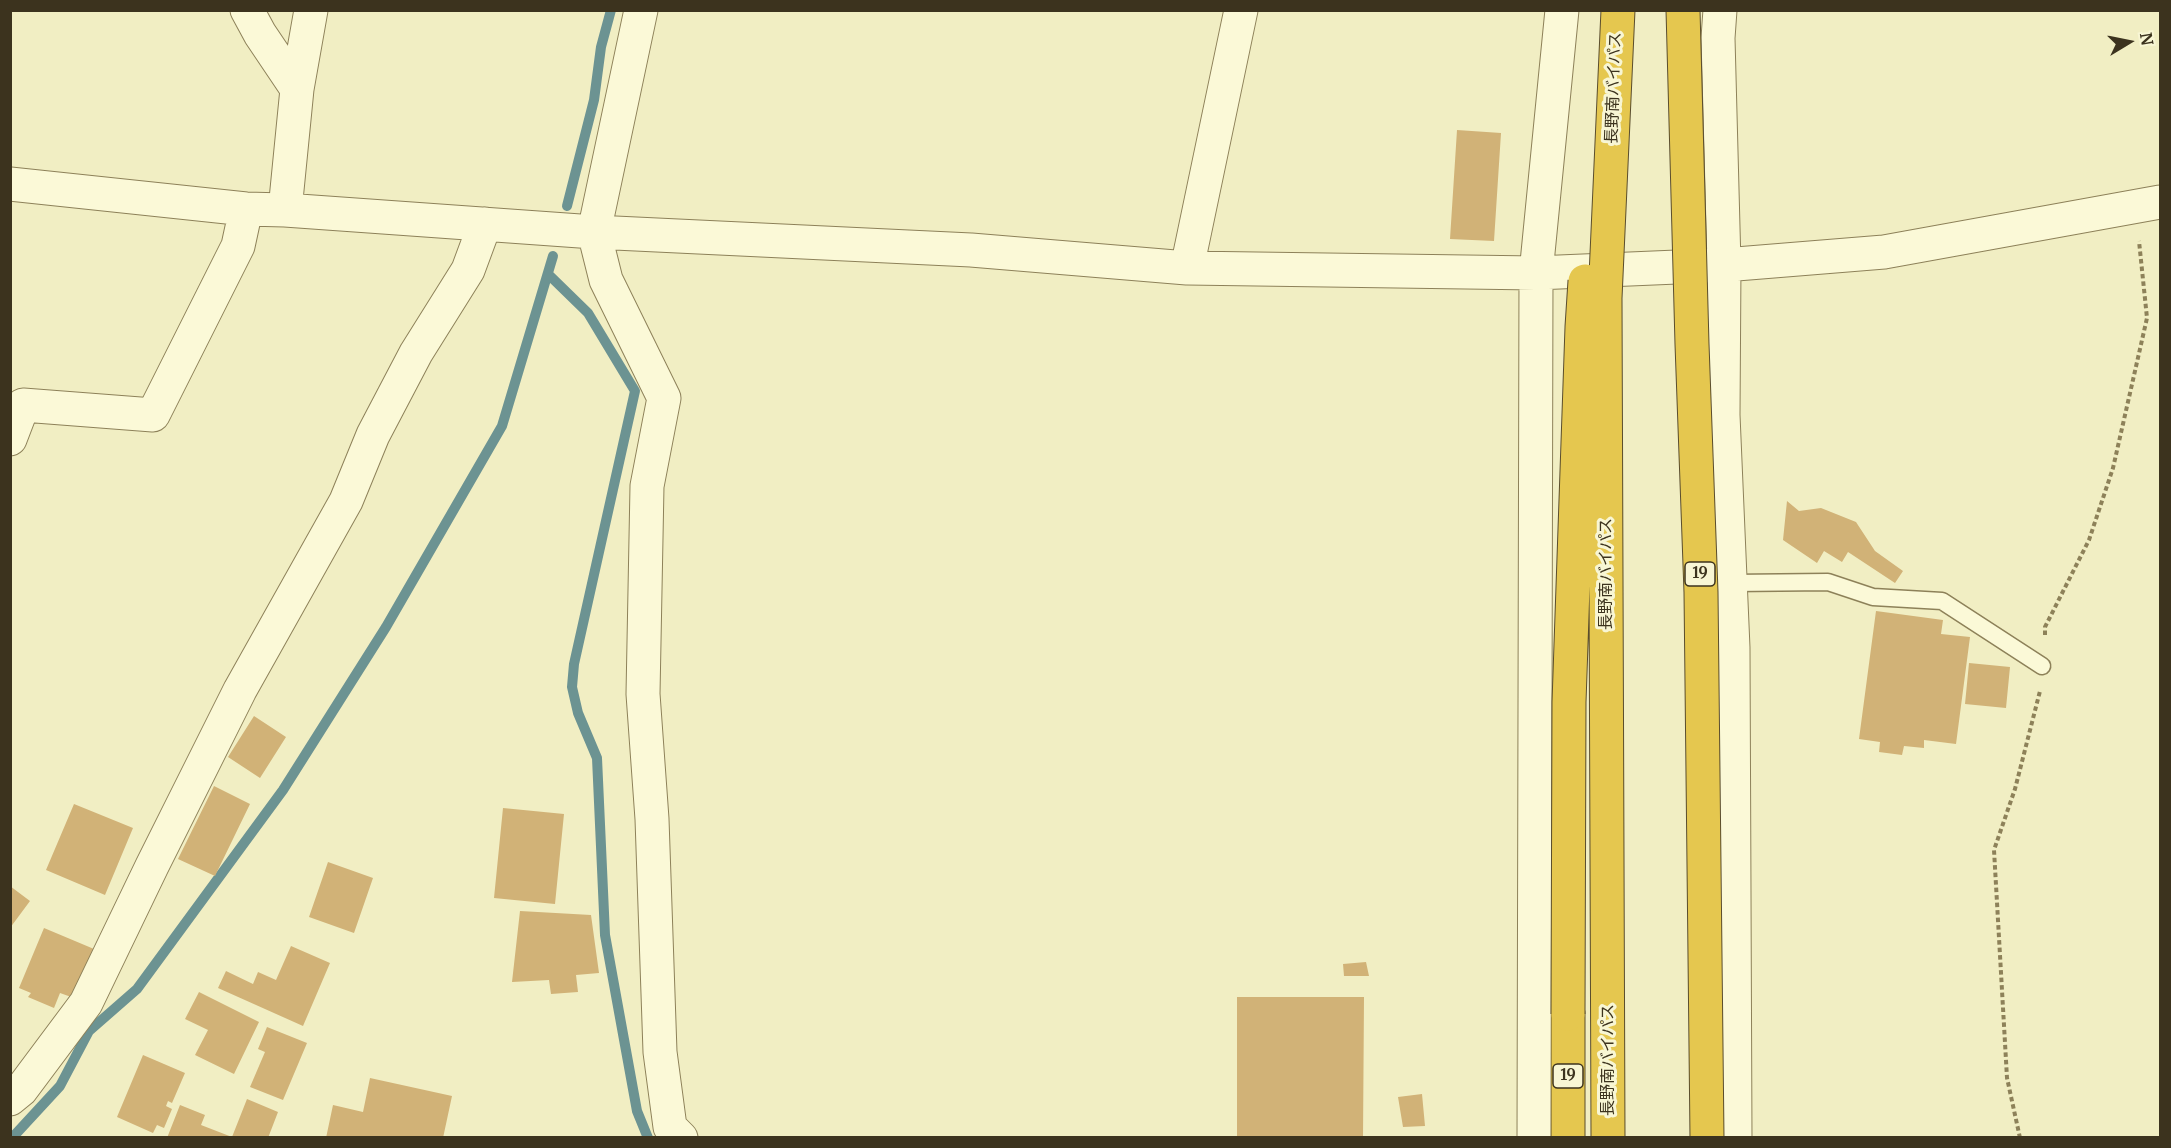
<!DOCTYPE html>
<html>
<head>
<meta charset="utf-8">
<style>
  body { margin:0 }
  #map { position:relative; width:2171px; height:1148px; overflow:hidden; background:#f1eec3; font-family:Merriweather,serif }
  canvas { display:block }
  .frame { position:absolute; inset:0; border:12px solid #3c331e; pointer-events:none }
  .north { position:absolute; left:2099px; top:12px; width:60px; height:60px; -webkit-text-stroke:4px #f8f6d4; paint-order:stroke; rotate:80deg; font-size:16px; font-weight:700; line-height:24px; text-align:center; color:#3c331e }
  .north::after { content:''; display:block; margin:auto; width:21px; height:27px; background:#3c331e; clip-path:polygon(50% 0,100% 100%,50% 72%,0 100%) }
</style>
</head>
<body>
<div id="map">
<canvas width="2171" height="1148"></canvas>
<div class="frame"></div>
<div class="north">N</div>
</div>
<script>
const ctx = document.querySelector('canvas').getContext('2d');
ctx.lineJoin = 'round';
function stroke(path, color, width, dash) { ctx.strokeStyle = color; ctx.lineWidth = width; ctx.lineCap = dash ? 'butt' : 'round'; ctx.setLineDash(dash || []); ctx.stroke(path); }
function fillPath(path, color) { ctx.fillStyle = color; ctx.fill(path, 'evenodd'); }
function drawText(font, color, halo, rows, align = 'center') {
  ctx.font = font + ' Merriweather,"Noto Sans JP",serif'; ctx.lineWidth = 6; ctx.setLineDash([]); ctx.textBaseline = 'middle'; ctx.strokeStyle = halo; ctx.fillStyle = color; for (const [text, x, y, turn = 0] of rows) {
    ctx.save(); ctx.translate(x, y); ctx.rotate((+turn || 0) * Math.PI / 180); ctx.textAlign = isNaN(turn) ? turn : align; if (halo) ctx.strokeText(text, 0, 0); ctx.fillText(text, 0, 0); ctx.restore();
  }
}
const stream = new Path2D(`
  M 567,206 L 594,100 L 601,47 L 611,10
  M 548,274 L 588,313 L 635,391 L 574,664 L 572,687 L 578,713 L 597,758 L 605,935 L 637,1111 L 648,1138
  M 12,1138 L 60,1086 L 89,1031 L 137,989 L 283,790 L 386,627 L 502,426 L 553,256`);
const building = new Path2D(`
  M 1457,130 L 1501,133 L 1494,241 L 1450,239 Z
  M 1787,501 L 1799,511 L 1821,508 L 1856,522 L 1875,551 L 1903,571 L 1895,583 L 1848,552 L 1842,562 L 1824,551 L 1817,563 L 1783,540 Z
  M 1876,611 L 1943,620 L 1941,634 L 1970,637 L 1956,744 L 1924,740 L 1924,748 L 1904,746 L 1902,755 L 1879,752 L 1880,742 L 1859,739 Z
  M 1969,663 L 2010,667 L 2006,708 L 1965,704 Z
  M 254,716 L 286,737 L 260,778 L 228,757 Z
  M 214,786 L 250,804 L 215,876 L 178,859 Z
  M 74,804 L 133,828 L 105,895 L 46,870 Z
  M 503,808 L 564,814 L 555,904 L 494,898 Z
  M 328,862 L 373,878 L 354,933 L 309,917 Z
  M 10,886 L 30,901 L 10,928 Z
  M 520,911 L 591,915 L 599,973 L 576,975 L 578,992 L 551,994 L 549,980 L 512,982 Z
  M 44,928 L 94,949 L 74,998 L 60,993 L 54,1008 L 28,997 L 31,993 L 19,988 Z
  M 291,946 L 330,963 L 303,1026 L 218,988 L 226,971 L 253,984 L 258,972 L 276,980 Z
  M 1366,962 L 1369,976 L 1344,976 L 1343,964 Z
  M 199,992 L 259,1022 L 234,1074 L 195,1055 L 208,1030 L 185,1019 Z
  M 1237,997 L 1364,997 L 1363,1138 L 1237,1138 Z
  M 267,1027 L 307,1043 L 283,1100 L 250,1087 L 265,1052 L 258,1049 Z
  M 143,1055 L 185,1073 L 172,1103 L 168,1101 L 166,1106 L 172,1109 L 164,1128 L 157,1125 L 153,1133 L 117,1117 Z
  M 370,1078 L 452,1096 L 443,1138 L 326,1138 L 333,1105 L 363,1112 Z
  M 1422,1094 L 1425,1126 L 1403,1127 L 1398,1097 Z
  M 247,1099 L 278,1112 L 268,1138 L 167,1138 L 180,1105 L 205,1115 L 201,1125 L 232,1137 Z`);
const path = new Path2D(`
  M 2045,635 L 2045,627 L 2089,540 L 2113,468 L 2147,318 L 2139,241
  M 2020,1138 L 2007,1078 L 1994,850 L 2015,789 L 2040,691`);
const lane = new Path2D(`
  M 1732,583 L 1828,582 L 1873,597 L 1942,601 L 2042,666`);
const street = new Path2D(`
  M 247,10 L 260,34 L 297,89
  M 641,10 L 594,232 L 606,280 L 664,398 L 647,486 L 643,694 L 652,819 L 660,1052 L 670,1127 L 681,1138
  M 1720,10 L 1718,38 L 1724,265 L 1723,415 L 1733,648 L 1735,1138
  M 10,184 L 246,209 L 285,210 L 594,232 L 971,250 L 1187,268 L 1536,273 L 1724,265 L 1884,252 L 2160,202
  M 285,210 L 297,89 L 311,10
  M 1187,268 L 1241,10
  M 10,439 L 23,405 L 153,415 L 238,246 L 246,209
  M 10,1099 L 21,1090 L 86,1003 L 152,866 L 240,690 L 346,501 L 373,435 L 416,353 L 468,270 L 485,224
  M 1534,1138 L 1536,273 L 1562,10`);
const highway = new Path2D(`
  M 1568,1014 L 1568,1138`);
const highwayBridge = new Path2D(`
  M 1683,10 L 1692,344 L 1701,592 L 1707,1138
  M 1568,1014 L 1569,702 L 1582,327 L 1585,281
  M 1608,1138 L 1605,298 L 1618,10`);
const shields = [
  [1700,574,30],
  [1568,1076,30]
];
const shieldNames = [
  ["19",1700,574],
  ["19",1568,1076]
];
const streetNames = [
  ["長野南バイパス",1614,88,-88],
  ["長野南バイパス",1606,574,-90],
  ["長野南バイパス",1608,1060,-90]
];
stroke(stream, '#6c9392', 10);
fillPath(building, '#d1b277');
stroke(lane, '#8d8159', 19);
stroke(street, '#8d8159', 35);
stroke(highway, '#5a4d2d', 35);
stroke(path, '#8d8159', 4, [4.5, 3]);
stroke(lane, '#fbf9d7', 16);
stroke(street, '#fbf9d7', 33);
stroke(highway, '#e5c74f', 33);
stroke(highwayBridge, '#5a4d2d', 35, []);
stroke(highwayBridge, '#e5c74f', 33);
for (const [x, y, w] of shields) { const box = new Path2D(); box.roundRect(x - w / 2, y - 12, w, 24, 4.5); ctx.fillStyle = '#f8f6d4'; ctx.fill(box); stroke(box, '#3c331e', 1.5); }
drawText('bold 15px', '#3c331e', null, shieldNames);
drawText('16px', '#3c331e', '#f8f6d4', streetNames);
</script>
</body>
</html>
